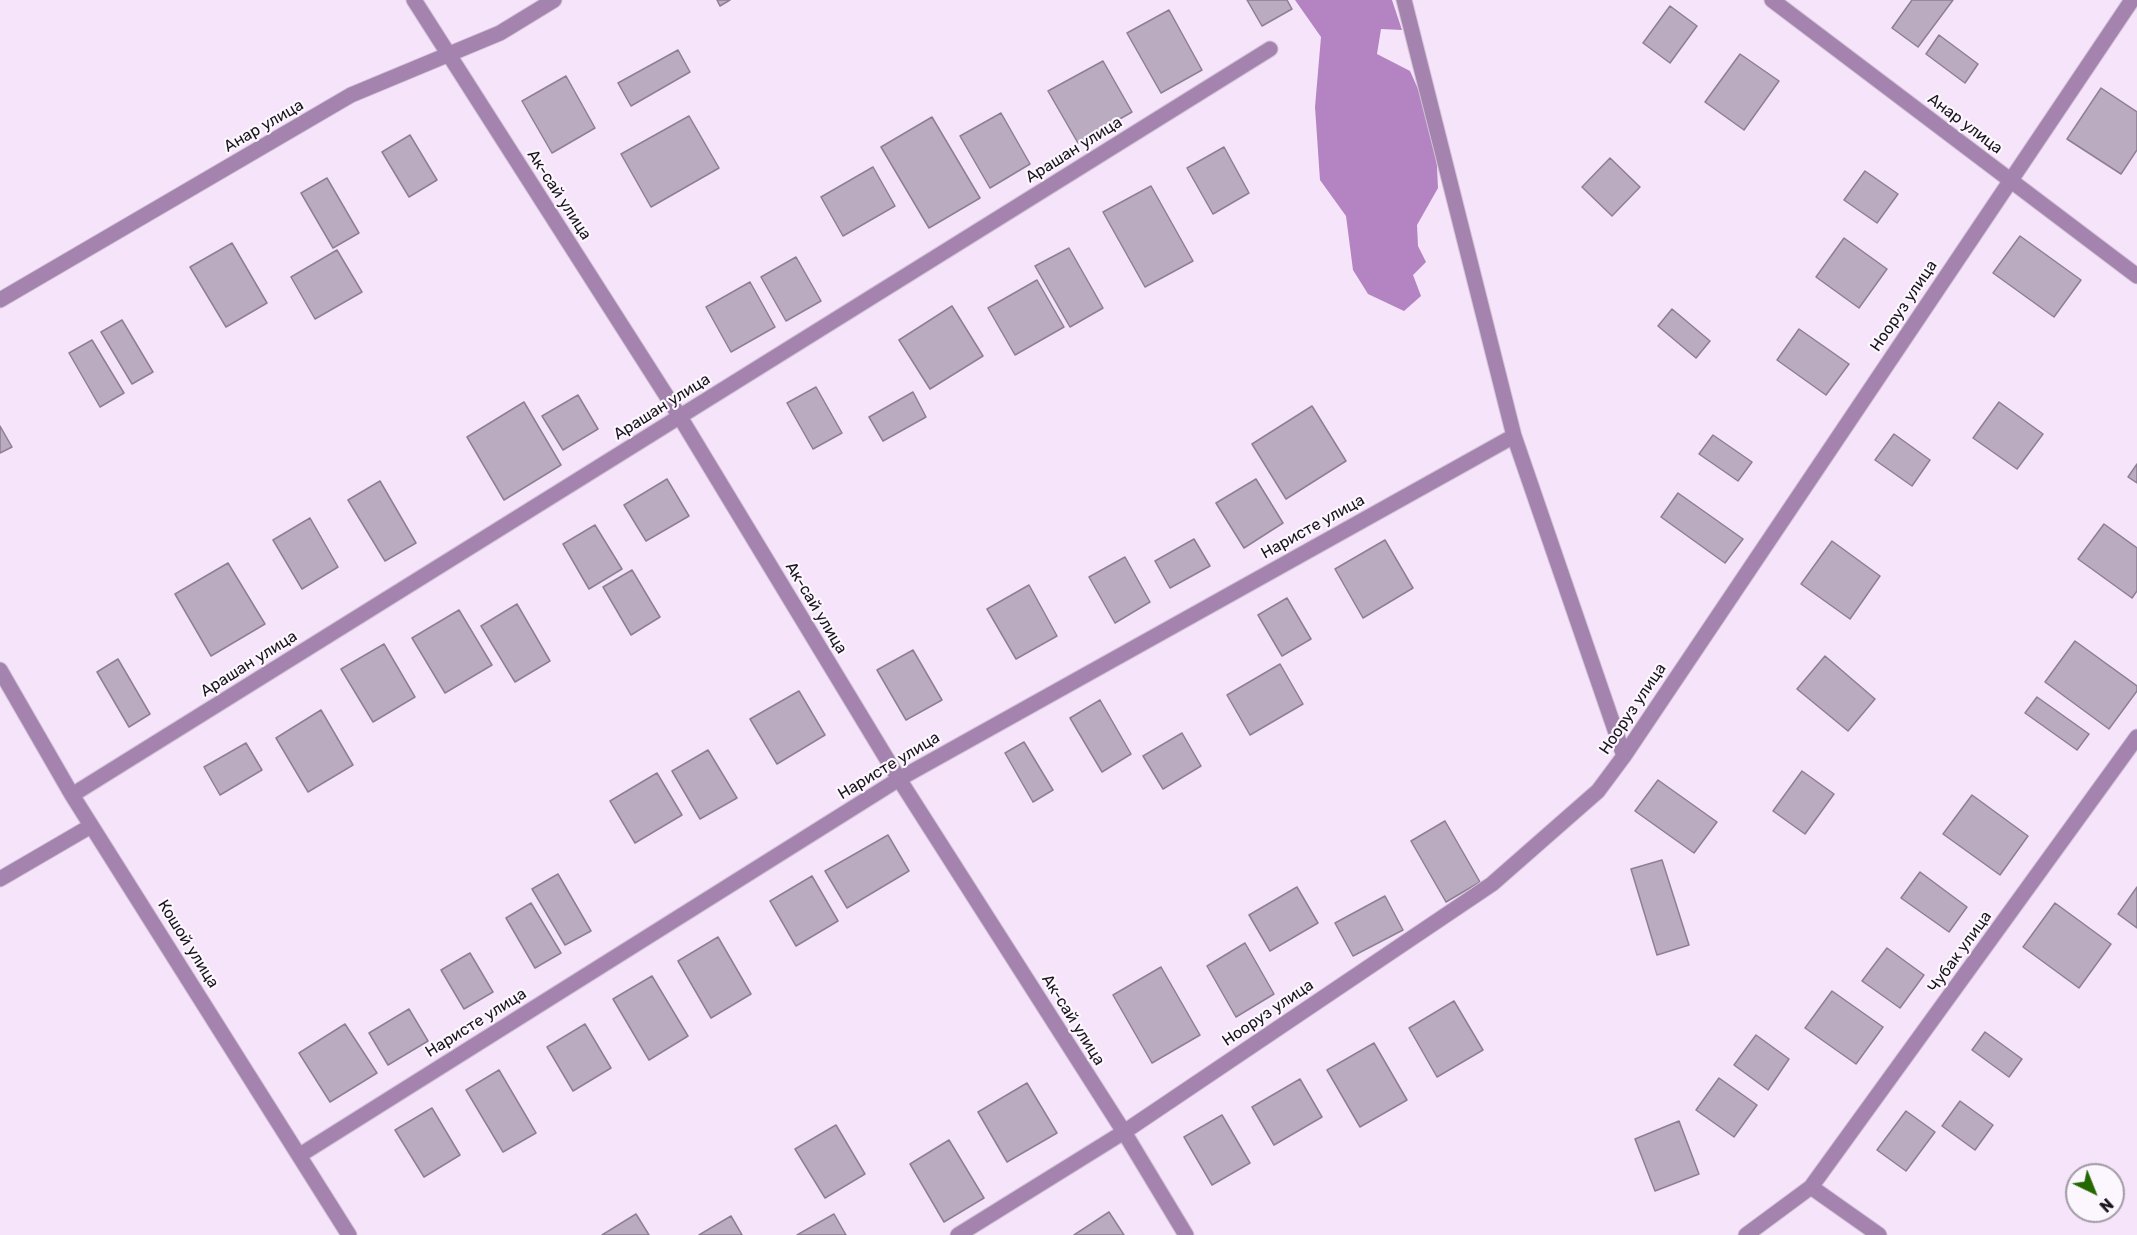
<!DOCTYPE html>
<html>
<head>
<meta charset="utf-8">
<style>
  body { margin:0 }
  #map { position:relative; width:2137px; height:1235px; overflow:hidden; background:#f5e4fa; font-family:Rubik,sans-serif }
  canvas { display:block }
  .north { position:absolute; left:2065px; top:1163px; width:60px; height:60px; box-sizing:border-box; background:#fcf6fe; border:2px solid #a19ba3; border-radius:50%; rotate:137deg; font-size:16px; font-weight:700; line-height:24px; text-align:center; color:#19131b }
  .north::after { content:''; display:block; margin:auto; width:21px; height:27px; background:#256800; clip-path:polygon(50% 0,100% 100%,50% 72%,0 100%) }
</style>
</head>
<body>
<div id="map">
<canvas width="2137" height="1235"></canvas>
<div class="north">N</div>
</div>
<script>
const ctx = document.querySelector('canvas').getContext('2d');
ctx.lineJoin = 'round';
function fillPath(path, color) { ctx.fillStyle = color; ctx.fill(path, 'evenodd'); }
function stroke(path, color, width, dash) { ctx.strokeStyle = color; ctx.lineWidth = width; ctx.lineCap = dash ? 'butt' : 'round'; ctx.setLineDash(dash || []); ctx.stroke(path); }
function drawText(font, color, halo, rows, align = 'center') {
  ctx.font = font + ' Rubik,sans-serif'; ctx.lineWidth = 4.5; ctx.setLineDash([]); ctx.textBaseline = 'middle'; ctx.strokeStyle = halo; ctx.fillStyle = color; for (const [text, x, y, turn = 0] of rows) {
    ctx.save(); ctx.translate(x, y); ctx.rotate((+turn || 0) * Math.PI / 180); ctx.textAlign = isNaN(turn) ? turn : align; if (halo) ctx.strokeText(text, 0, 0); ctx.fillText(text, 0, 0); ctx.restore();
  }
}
const water = new Path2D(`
  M 1295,0 L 1392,0 L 1402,30 L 1381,29 L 1377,54 L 1410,71 L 1427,109 L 1436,147 L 1438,188 L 1417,225 L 1418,246 L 1426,262 L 1413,275 L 1421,296 L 1404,311 L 1368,294 L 1353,270 L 1346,216 L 1320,180 L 1315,107 L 1321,37 Z`);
const building = new Path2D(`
  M 717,0 L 730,0 L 720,6 Z
  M 1247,0 L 1287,0 L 1292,9 L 1262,26 Z
  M 1912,0 L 1953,0 L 1918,47 L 1892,28 Z
  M 1670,6 L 1697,26 L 1670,63 L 1643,43 Z
  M 1169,10 L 1202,70 L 1161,93 L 1127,33 Z
  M 1939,35 L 1978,64 L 1965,83 L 1926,54 Z
  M 678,50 L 690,72 L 631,106 L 618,83 Z
  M 1740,54 L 1779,81 L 1744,130 L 1705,102 Z
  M 1103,61 L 1132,112 L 1078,143 L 1048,91 Z
  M 566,76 L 595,128 L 552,153 L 522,101 Z
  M 2101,88 L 2137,112 L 2137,150 L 2121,174 L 2067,139 Z
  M 1001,113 L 1030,164 L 990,188 L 960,136 Z
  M 689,116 L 719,168 L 651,207 L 621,154 Z
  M 932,117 L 980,198 L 929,228 L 881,147 Z
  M 410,135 L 437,180 L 409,197 L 382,152 Z
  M 1224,147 L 1249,193 L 1213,214 L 1187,168 Z
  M 1610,158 L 1640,187 L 1612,216 L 1582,187 Z
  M 873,167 L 895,206 L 843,236 L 821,197 Z
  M 1865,171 L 1898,194 L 1877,223 L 1844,200 Z
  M 327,178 L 359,233 L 333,248 L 301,193 Z
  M 1151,186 L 1193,261 L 1145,287 L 1103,212 Z
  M 2020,236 L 2081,280 L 2054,317 L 1993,273 Z
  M 1844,238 L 1887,269 L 1859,308 L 1816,277 Z
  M 232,243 L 267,303 L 226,327 L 190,267 Z
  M 1069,248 L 1103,308 L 1070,327 L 1035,266 Z
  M 337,250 L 362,292 L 315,319 L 291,277 Z
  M 796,257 L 821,301 L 786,321 L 761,277 Z
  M 1037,280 L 1064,327 L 1015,355 L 988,308 Z
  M 750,282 L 775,327 L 731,352 L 706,307 Z
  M 952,306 L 983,356 L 930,389 L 899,340 Z
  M 1672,309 L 1710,341 L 1696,358 L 1658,326 Z
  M 122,320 L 153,372 L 132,384 L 101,332 Z
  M 1799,329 L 1849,364 L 1826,395 L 1777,360 Z
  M 92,340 L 124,393 L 100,407 L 69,353 Z
  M 816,387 L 842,433 L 813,449 L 787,403 Z
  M 913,392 L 926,417 L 883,441 L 869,417 Z
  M 578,395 L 598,429 L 563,450 L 542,416 Z
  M 524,402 L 561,465 L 504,500 L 467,437 Z
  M 1999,402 L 2043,434 L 2017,469 L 1973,438 Z
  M 1312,406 L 1346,461 L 1286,499 L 1252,444 Z
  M 0,426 L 12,447 L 0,453 Z
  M 1894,434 L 1930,460 L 1912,486 L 1875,460 Z
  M 1713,435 L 1752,462 L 1738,481 L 1699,454 Z
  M 2137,464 L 2137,483 L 2128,477 Z
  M 667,479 L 689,516 L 646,541 L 624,505 Z
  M 1256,479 L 1283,523 L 1244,548 L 1216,503 Z
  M 380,481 L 416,543 L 385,561 L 348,500 Z
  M 1678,493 L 1743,539 L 1725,563 L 1661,517 Z
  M 310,518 L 338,567 L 302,589 L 273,540 Z
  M 2104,524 L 2137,548 L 2137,591 L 2132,598 L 2078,559 Z
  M 595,525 L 622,569 L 589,589 L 563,544 Z
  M 1194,539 L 1210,566 L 1170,588 L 1155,561 Z
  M 1385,540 L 1413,588 L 1363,618 L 1335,569 Z
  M 1832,541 L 1880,576 L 1850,619 L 1801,584 Z
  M 1125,557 L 1150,602 L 1115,623 L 1089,577 Z
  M 228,563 L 265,624 L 211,656 L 175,594 Z
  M 632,570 L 660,617 L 631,635 L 603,587 Z
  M 1029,585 L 1057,636 L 1016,659 L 987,609 Z
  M 1287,598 L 1311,639 L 1282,656 L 1258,615 Z
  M 517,604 L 550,661 L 515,682 L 481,626 Z
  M 459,610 L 492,665 L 445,693 L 412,638 Z
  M 2075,641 L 2137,686 L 2137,691 L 2109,729 L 2045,682 Z
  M 384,644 L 415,697 L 373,722 L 341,669 Z
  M 913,650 L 942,700 L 906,720 L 877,670 Z
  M 1825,656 L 1875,699 L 1848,731 L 1797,689 Z
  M 118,659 L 150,714 L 129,727 L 97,672 Z
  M 1280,664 L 1303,704 L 1250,735 L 1227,695 Z
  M 799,691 L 825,735 L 777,764 L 750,719 Z
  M 2037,697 L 2089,734 L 2077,750 L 2025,713 Z
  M 1100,700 L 1131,754 L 1102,772 L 1070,718 Z
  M 321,710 L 353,765 L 308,792 L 276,738 Z
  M 1182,733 L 1201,766 L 1163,789 L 1143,756 Z
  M 1024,742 L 1053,790 L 1033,802 L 1005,753 Z
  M 246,743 L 262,770 L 220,795 L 204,767 Z
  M 708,750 L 737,798 L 700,819 L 672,771 Z
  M 1802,771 L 1834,794 L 1805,834 L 1773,811 Z
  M 657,773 L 682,815 L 635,843 L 610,801 Z
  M 1658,780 L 1717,822 L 1694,853 L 1635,811 Z
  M 1972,795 L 2028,836 L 2000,875 L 1943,834 Z
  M 1445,821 L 1480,882 L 1446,902 L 1411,841 Z
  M 888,835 L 909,871 L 847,908 L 825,871 Z
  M 1662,860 L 1689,945 L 1657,955 L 1631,869 Z
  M 1920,872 L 1967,907 L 1949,932 L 1901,898 Z
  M 558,874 L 591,931 L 565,945 L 532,889 Z
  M 812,876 L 838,921 L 796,946 L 770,901 Z
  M 1297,887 L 1318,923 L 1270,951 L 1249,915 Z
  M 2137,887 L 2137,928 L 2118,914 Z
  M 1385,896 L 1403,930 L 1353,956 L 1335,923 Z
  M 531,903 L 561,953 L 535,968 L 506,918 Z
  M 2055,903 L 2111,944 L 2079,988 L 2023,947 Z
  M 718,937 L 751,994 L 711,1018 L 678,961 Z
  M 1245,943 L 1274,994 L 1236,1017 L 1207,966 Z
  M 1887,948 L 1924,975 L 1900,1008 L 1862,981 Z
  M 470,953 L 493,992 L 464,1009 L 441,970 Z
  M 1161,967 L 1200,1035 L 1152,1063 L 1113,995 Z
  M 652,976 L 688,1036 L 649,1060 L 613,999 Z
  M 1832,991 L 1883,1027 L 1856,1064 L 1805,1028 Z
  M 1454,1001 L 1483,1050 L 1437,1077 L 1409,1028 Z
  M 409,1009 L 428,1041 L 388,1065 L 369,1033 Z
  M 345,1024 L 377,1073 L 330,1102 L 299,1053 Z
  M 585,1024 L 611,1068 L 573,1091 L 547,1047 Z
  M 1985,1032 L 2022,1059 L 2009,1077 L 1972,1050 Z
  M 1756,1035 L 1789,1059 L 1768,1090 L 1734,1065 Z
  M 1374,1043 L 1407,1100 L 1360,1127 L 1327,1070 Z
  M 499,1070 L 536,1133 L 503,1152 L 466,1090 Z
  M 1719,1078 L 1757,1105 L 1734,1137 L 1696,1110 Z
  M 1300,1079 L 1322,1117 L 1274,1145 L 1252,1107 Z
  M 1027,1083 L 1057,1133 L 1007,1162 L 978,1112 Z
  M 1960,1101 L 1993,1125 L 1975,1150 L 1942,1126 Z
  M 432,1108 L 460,1155 L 424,1177 L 395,1130 Z
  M 1906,1111 L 1935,1132 L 1906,1171 L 1877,1150 Z
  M 1222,1115 L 1250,1163 L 1212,1185 L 1184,1137 Z
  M 1679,1121 L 1699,1174 L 1655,1191 L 1635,1139 Z
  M 836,1125 L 865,1174 L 825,1198 L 795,1149 Z
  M 949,1140 L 984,1198 L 944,1222 L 910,1164 Z
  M 1109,1212 L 1124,1235 L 1074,1235 Z
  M 636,1214 L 649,1235 L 602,1235 Z
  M 834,1214 L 846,1235 L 797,1235 Z
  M 731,1216 L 742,1235 L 699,1235 Z`);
const service = new Path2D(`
  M 0,879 L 91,826`);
const minor = new Path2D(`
  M 414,0 L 680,417 L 899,779 L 1124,1132 L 1186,1235
  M 1404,0 L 1514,436 L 1624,756
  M 1772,0 L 2137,276
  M 0,300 L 351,95 L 500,33 L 554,0
  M 0,670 L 72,795 L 349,1235
  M 72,795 L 1270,49
  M 300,1155 L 899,779 L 1514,436
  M 1811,1187 L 1879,1235
  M 958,1235 L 1124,1132 L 1492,884 L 1598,791 L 1624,756 L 2132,0
  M 1746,1235 L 1811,1187 L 2137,737`);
const streetNames = [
  ["Анар улица",1965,124,37],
  ["Анар улица",264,126,-30],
  ["Арашан улица",1074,150,-32],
  ["Ак-сай улица",559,195,57],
  ["Нооруз улица",1904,306,-56],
  ["Арашан улица",662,407,-32],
  ["Наристе улица",1313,527,-29],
  ["Ак-сай улица",816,608,59],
  ["Арашан улица",249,664,-32],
  ["Нооруз улица",1633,709,-56],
  ["Наристе улица",889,766,-31],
  ["Кошой улица",188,944,58],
  ["Чубак улица",1960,952,-54],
  ["Нооруз улица",1268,1013,-34],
  ["Ак-сай улица",1073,1020,58],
  ["Наристе улица",476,1023,-32]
];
fillPath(water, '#b384c1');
fillPath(building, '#bbabc0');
stroke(building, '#8e7f93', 1.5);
stroke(service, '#d2c3d6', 17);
stroke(minor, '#d2c3d6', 17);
stroke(service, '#a483ae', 15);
stroke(minor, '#a483ae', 15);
drawText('16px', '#19131b', '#fcf6fe', streetNames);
</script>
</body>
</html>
